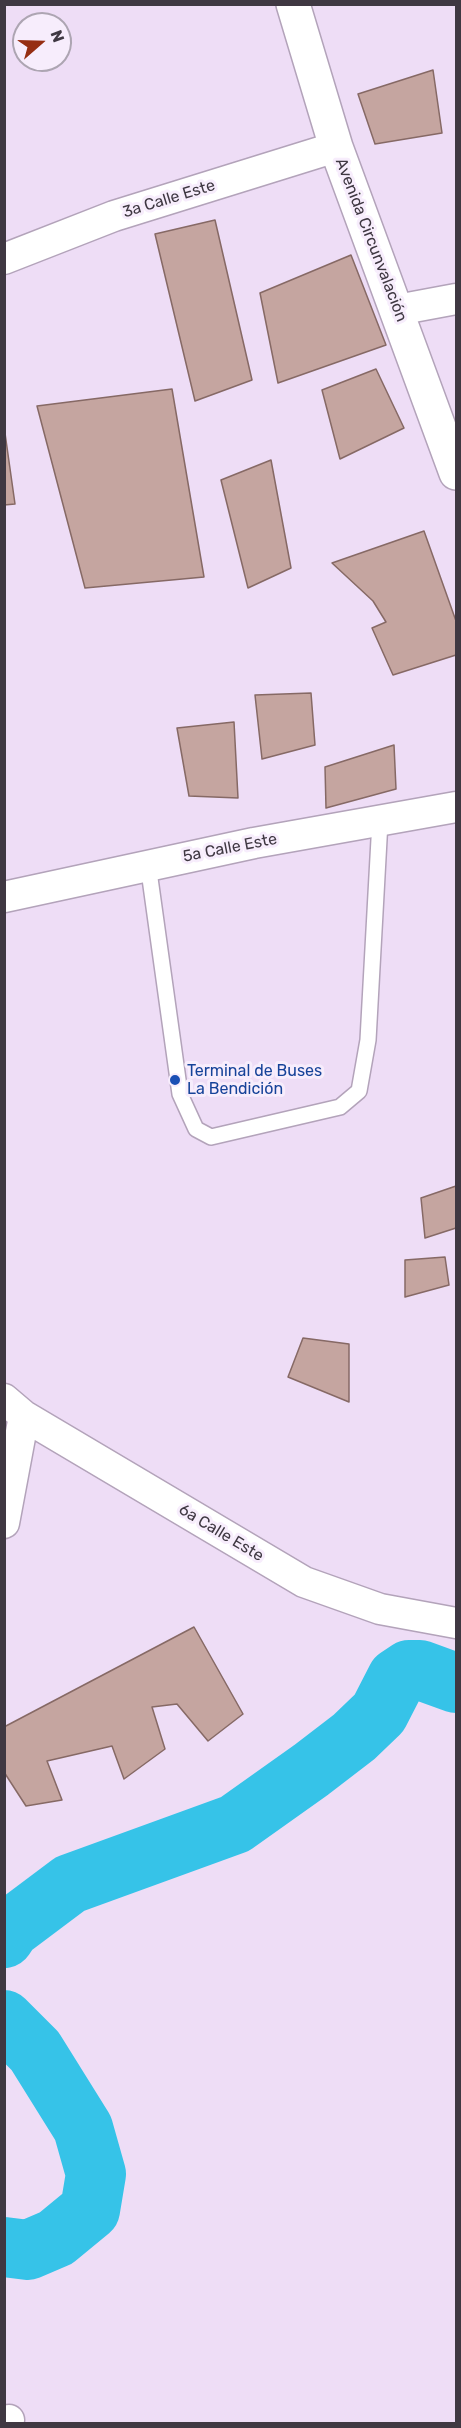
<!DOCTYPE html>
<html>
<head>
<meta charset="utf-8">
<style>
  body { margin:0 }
  #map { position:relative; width:461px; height:2428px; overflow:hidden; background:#eeddf6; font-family:Rubik,sans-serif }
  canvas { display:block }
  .frame { position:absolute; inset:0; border:6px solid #3f3842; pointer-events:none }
  .north { position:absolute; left:12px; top:12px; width:60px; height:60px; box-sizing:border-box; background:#f7edfc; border:2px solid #ada5b2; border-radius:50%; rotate:70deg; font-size:16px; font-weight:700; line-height:24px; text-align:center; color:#3f3842 }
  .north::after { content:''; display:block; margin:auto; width:21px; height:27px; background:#962e13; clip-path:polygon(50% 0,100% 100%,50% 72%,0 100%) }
</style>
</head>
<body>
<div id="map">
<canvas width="461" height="2428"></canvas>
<div class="frame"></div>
<div class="north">N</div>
</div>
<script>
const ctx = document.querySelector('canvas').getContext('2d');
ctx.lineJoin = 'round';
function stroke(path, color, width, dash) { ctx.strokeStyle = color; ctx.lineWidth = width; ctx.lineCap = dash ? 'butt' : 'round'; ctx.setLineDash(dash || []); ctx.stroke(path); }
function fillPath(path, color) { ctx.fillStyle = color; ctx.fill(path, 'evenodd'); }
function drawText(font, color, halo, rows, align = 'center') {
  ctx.font = font + ' Rubik,sans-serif'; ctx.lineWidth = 6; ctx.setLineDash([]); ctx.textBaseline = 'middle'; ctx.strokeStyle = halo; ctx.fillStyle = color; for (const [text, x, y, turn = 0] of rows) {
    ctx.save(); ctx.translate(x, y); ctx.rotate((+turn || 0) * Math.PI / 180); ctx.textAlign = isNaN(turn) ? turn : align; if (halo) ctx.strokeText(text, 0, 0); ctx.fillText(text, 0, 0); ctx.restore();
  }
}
const river = new Path2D(`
  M 4,1938 L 10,1929 L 70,1884 L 235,1824 L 311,1770 L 354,1737 L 379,1713 L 397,1678 L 409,1670 L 420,1670 L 456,1683
  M 4,2020 L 35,2051 L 83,2128 L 96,2174 L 90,2210 L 56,2238 L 28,2250 L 4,2247`);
const building = new Path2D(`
  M 433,70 L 442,133 L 375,144 L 358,94 Z
  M 215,220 L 252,380 L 195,401 L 155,234 Z
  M 351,255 L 386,345 L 278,383 L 260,293 Z
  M 376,369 L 404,428 L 340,459 L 322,390 Z
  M 172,389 L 204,577 L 85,588 L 37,406 Z
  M 4,426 L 15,504 L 4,505 Z
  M 271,460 L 291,568 L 248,588 L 221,480 Z
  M 424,531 L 456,621 L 456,655 L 393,675 L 372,628 L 386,622 L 373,601 L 332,563 Z
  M 311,693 L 315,745 L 262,759 L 255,695 Z
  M 234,722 L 238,798 L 189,796 L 177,728 Z
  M 394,745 L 396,789 L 326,808 L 325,767 Z
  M 456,1186 L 456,1228 L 425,1238 L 421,1198 Z
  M 445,1257 L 449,1285 L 405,1297 L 405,1260 Z
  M 303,1338 L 349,1344 L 349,1402 L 288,1377 Z
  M 194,1627 L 243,1714 L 208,1741 L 177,1704 L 152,1707 L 165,1749 L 124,1779 L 112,1746 L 47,1761 L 62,1800 L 26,1806 L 4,1772 L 4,1727 Z`);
const service = new Path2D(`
  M 148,864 L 180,1094 L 196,1129 L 211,1137 L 340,1107 L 359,1091 L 368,1040 L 380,821`);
const minor = new Path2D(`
  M 4,259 L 114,216 L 336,147
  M 397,310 L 456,299
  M 4,897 L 254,843 L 456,807
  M 4,1399 L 24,1416 L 304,1582 L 380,1609 L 456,1623
  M 4,1523 L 24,1416
  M 4,2422 L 9,2420`);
const tertiary = new Path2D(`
  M 293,4 L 336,147 L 456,473`);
const markers = [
  [175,1080,6,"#1a4fb4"]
];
const streetNames = [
  ["3a Calle Este",169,199,-17],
  ["Avenida Circunvalación",371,240,69],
  ["5a Calle Este",230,848,-11],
  ["6a Calle Este",221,1533,31]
];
const transitNames = [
  ["Terminal de Buses",187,1071],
  ["La Bendición",187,1089]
];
stroke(river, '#36c3e8', 60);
fillPath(building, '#c5a5a0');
stroke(building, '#866965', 1.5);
stroke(service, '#b3a3ba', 18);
stroke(minor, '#b3a3ba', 33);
stroke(tertiary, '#b3a3ba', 36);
stroke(service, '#fff', 15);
stroke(minor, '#fff', 30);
stroke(tertiary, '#fff', 33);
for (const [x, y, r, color] of markers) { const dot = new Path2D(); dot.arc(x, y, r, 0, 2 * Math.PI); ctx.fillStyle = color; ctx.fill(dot); stroke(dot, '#f7edfc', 2); }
drawText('16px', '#3f3842', '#f7edfc', streetNames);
drawText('16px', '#164399', '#f7edfc', transitNames, 'left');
</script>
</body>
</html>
